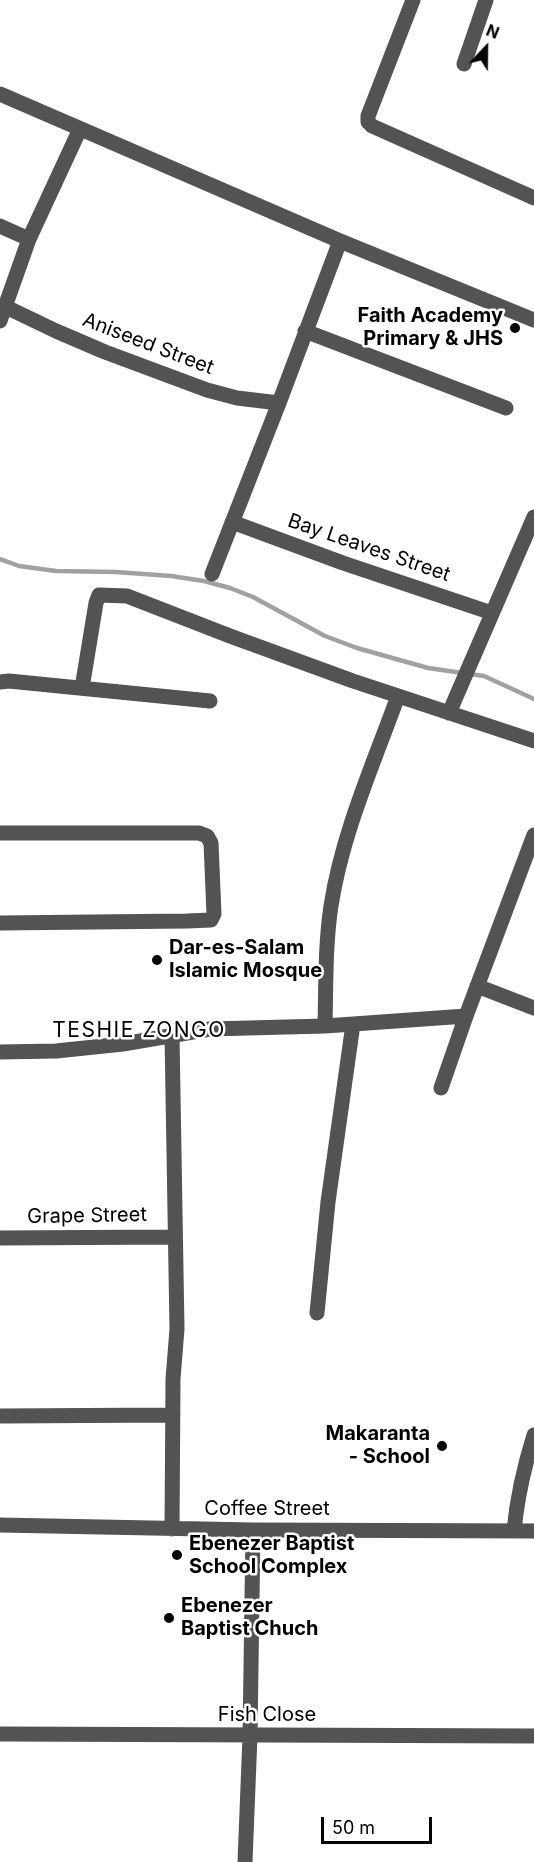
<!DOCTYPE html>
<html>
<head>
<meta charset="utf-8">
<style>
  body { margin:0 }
  #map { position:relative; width:534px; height:1862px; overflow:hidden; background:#fff; font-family:Inter,sans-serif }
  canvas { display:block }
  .north { position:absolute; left:456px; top:18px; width:60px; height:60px; -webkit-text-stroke:4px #fff; paint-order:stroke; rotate:22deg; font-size:16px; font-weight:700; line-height:24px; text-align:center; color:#000 }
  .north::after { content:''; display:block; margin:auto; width:21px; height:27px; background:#000; clip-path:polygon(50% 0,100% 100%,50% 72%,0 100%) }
  .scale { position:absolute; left:321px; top:1817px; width:111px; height:27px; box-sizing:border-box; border:3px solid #000; border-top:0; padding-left:8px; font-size:18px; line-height:21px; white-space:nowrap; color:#000; -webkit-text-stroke:4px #fff; paint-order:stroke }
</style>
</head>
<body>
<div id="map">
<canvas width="534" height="1862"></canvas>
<div class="north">N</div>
<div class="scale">50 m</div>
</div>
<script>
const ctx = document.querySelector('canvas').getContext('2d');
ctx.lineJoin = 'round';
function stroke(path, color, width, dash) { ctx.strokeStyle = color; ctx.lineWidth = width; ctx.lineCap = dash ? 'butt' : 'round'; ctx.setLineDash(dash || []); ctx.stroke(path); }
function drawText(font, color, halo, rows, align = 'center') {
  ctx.font = font + ' Inter,sans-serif'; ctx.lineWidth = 5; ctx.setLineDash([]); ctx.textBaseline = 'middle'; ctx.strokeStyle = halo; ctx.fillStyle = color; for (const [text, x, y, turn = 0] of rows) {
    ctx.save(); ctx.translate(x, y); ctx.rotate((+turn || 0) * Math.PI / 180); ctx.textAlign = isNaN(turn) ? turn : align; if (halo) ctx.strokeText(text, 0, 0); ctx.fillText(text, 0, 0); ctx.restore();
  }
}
const stream = new Path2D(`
  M 0,559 L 19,566 L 56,571 L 116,572 L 171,576 L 204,581 L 230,588 L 253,597 L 325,636 L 357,648 L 428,668 L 484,676 L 534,699`);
const minor = new Path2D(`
  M 413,0 L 368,116 L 368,122 L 372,126 L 534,198
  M 464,64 L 486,0
  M 0,94 L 340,241 L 534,320
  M 0,226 L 29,239
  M 6,307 L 56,331 L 105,352 L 207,390 L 237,398 L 279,403
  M 0,321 L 29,239 L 80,129
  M 305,331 L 506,408
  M 232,522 L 343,563 L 492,613
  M 212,574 L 279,403 L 340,241
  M 0,682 L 9,681 L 210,701
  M 82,688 L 96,603 L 99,595 L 127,596 L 230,636 L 353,681 L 534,741
  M 449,713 L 534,517
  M 0,833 L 199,833 L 207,836 L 211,843 L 214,914 L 211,920 L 187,921 L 0,923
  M 477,986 L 534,1008
  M 325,1026 C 326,986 325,946 331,906 C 342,834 373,765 398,696
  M 0,1052 L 56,1051 L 123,1044 L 210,1029 L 325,1026 L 466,1016
  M 441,1088 L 466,1016 L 534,835
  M 0,1238 L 175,1237
  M 317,1313 L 328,1202 L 353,1024
  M 0,1416 L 173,1415
  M 0,1525 L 253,1530 L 534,1531
  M 172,1529 L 173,1379 L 177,1329 L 172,1035
  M 514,1531 C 517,1498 524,1467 534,1435
  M 0,1734 L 534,1736
  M 245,1862 L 250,1736 L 253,1530`);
const markers = [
  [515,328,6,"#000"],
  [157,960,6,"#000"],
  [442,1446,6,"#000"],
  [177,1555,6,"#000"],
  [169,1618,6,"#000"]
];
const poiNames = [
  ["Faith Academy",503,316,"right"],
  ["Primary & JHS",503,339,"right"],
  ["Dar-es-Salam",169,948],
  ["Islamic Mosque",169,971],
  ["Makaranta",430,1434,"right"],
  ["- School",430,1457,"right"],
  ["Ebenezer Baptist",189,1544],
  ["School Complex",189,1567],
  ["Ebenezer",181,1606],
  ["Baptist Chuch",181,1629]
];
const streetNames = [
  ["Aniseed Street",148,344,21],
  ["Bay Leaves Street",369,548,19],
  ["Grape Street",87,1216,-1],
  ["Coffee Street",267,1509],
  ["Fish Close",267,1715]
];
const neighbourhoodNames = [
  ["TESHIE ZONGO",139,1031]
];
stroke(stream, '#a1a1a1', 4.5);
stroke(minor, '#535353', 15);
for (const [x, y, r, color] of markers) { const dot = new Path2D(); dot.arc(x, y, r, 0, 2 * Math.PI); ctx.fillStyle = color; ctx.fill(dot); stroke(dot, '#fff', 2); }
drawText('bold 20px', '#000', '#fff', poiNames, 'left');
drawText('20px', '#000', '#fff', streetNames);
ctx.letterSpacing = '1.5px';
drawText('21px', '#000', '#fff', neighbourhoodNames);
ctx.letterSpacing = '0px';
</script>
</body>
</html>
